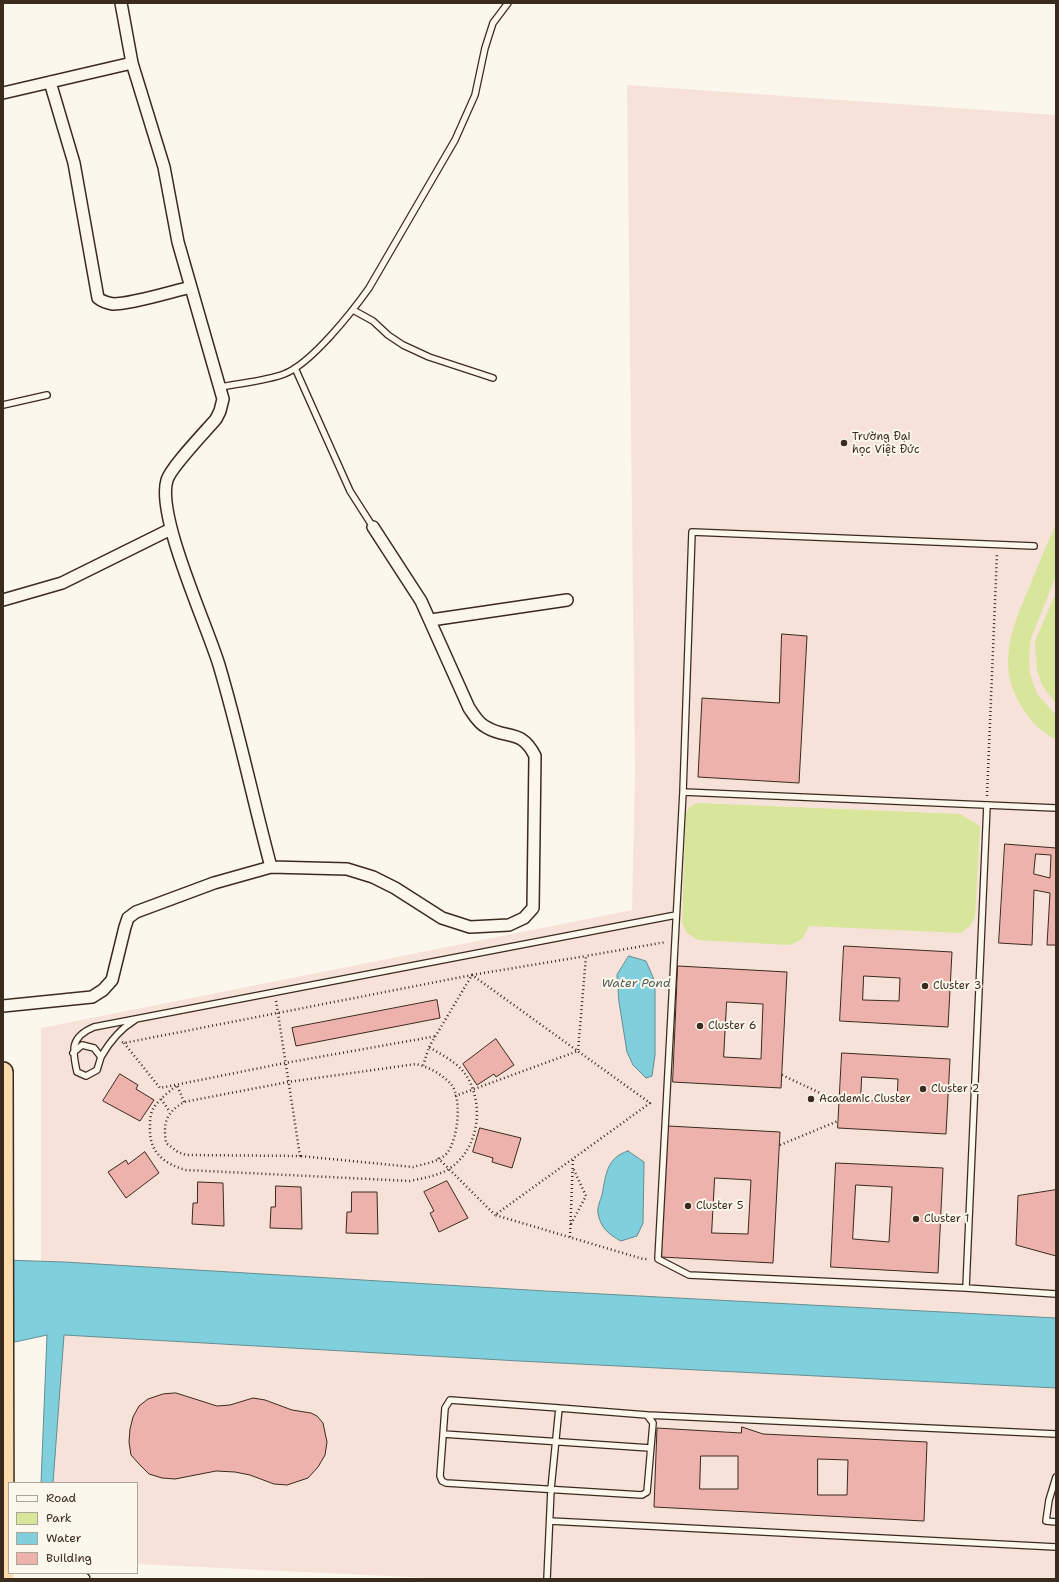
<!DOCTYPE html>
<html>
<head>
<meta charset="utf-8">
<style>
  body { margin:0 }
  #map { position:relative; width:1059px; height:1582px; overflow:hidden; background:#fbf7ec; font-family:"Shantell Sans",sans-serif }
  canvas { display:block }
  .frame { position:absolute; inset:0; border:4px solid #3b2a1e; pointer-events:none }
  .legend { position:absolute; left:8px; top:1482px; width:130px; height:92px; box-sizing:border-box; background:#fbf7ec; border:1px solid #aea59a; margin:0; padding:5px 7px; list-style:none; font-size:12px; color:#3b2a1e }
  .legend li { display:flex; align-items:center; gap:8px; height:20px }
  .legend b { width:20px; border:1px solid #aea59a }
</style>
</head>
<body>
<div id="map">
<canvas width="1059" height="1582"></canvas>
<div class="frame"></div>
<ul class="legend">
<li><b style="height:5px;background:#fbf7ec"></b>Road</li>
<li><b style="height:11px;background:#d7e69a"></b>Park</li>
<li><b style="height:11px;background:#80cfdc"></b>Water</li>
<li><b style="height:11px;background:#eeb2ad"></b>Building</li>
</ul>
</div>
<script>
const ctx = document.querySelector('canvas').getContext('2d');
ctx.lineJoin = 'round';
function fillPath(path, color) { ctx.fillStyle = color; ctx.fill(path, 'evenodd'); }
function stroke(path, color, width, dash) { ctx.strokeStyle = color; ctx.lineWidth = width; ctx.lineCap = dash ? 'butt' : 'round'; ctx.setLineDash(dash || []); ctx.stroke(path); }
function drawText(font, color, halo, rows, align = 'center') {
  ctx.font = font + ' "Shantell Sans",sans-serif'; ctx.lineWidth = 4; ctx.setLineDash([]); ctx.textBaseline = 'middle'; ctx.strokeStyle = halo; ctx.fillStyle = color; for (const [text, x, y, turn = 0] of rows) {
    ctx.save(); ctx.translate(x, y); ctx.rotate((+turn || 0) * Math.PI / 180); ctx.textAlign = isNaN(turn) ? turn : align; if (halo) ctx.strokeText(text, 0, 0); ctx.fillText(text, 0, 0); ctx.restore();
  }
}
const built = new Path2D(`
  M 627,85 L 1056,115 L 1056,1318 L 545,1291 L 41,1261 L 41,1028 L 632,910 L 635,770 Z
  M 63,1335 L 519,1361 L 1056,1388 L 1056,1579 L 450,1579 L 137,1564 L 137,1483 L 53,1483 Z`);
const green = new Path2D(`
  M 1056,524 L 1056,576 L 1031,638 L 1029,656 L 1030,674 L 1037,694 L 1056,715 L 1056,740 C 1040,731 1029,720 1020,704 C 996,663 1013,625 1030,586 C 1038,565 1047,544 1056,524 Z
  M 1056,592 L 1056,704 L 1042,685 L 1037,670 L 1035,641 Z
  M 697,803 L 960,814 L 980,826 L 975,918 L 970,926 L 961,933 L 809,926 L 802,939 L 790,945 L 698,940 L 687,933 L 682,923 L 686,813 L 689,807 Z`);
const water = new Path2D(`
  M 629,956 L 646,961 L 655,982 L 655,1055 L 652,1076 L 646,1078 L 633,1065 L 627,1052 L 619,1002 L 617,975 Z
  M 628,1151 L 644,1162 L 643,1223 L 637,1236 L 621,1241 C 609,1235 600,1227 598,1213 C 597,1208 600,1201 602,1195 C 606,1175 606,1158 628,1151 Z
  M 3,1260 L 64,1262 L 545,1291 L 1056,1318 L 1056,1388 L 519,1361 L 64,1335 L 53,1483 L 41,1483 L 47,1335 L 15,1342 L 3,1342 Z`);
const building = new Path2D(`
  M 782,634 L 807,636 L 799,783 L 698,777 L 702,698 L 779,703 Z
  M 1005,844 L 1056,848 L 1056,945 L 1047,945 L 1050,893 L 1034,890 L 1032,945 L 999,943 ZM 1036,854 L 1051,855 L 1050,878 L 1034,874 Z
  M 844,946 L 952,952 L 948,1027 L 840,1021 ZM 864,976 L 900,978 L 899,1001 L 863,1000 Z
  M 678,966 L 787,972 L 781,1088 L 673,1082 ZM 727,1002 L 763,1004 L 761,1059 L 724,1057 Z
  M 437,1000 L 440,1018 L 296,1046 L 292,1028 Z
  M 496,1039 L 514,1065 L 496,1077 L 494,1074 L 477,1085 L 463,1064 Z
  M 842,1053 L 950,1059 L 946,1134 L 838,1128 ZM 862,1077 L 898,1079 L 897,1102 L 861,1100 Z
  M 120,1074 L 138,1085 L 136,1089 L 154,1100 L 140,1121 L 103,1101 Z
  M 668,1126 L 780,1132 L 773,1263 L 661,1257 ZM 715,1178 L 751,1180 L 748,1234 L 712,1233 Z
  M 480,1128 L 521,1138 L 512,1168 L 492,1162 L 493,1158 L 473,1152 Z
  M 145,1152 L 159,1173 L 126,1198 L 108,1172 L 126,1160 L 128,1164 Z
  M 836,1163 L 943,1168 L 938,1273 L 831,1267 ZM 856,1185 L 892,1187 L 889,1242 L 853,1239 Z
  M 447,1181 L 468,1218 L 439,1232 L 430,1213 L 434,1211 L 424,1192 Z
  M 198,1182 L 223,1183 L 224,1226 L 192,1224 L 193,1203 L 197,1203 Z
  M 276,1186 L 301,1187 L 302,1229 L 270,1228 L 271,1207 L 275,1207 Z
  M 1056,1190 L 1056,1256 L 1016,1245 L 1018,1196 Z
  M 352,1192 L 377,1192 L 378,1234 L 346,1233 L 347,1212 L 351,1212 Z
  M 176,1393 L 217,1406 L 230,1405 L 253,1398 L 265,1400 L 292,1410 L 311,1413 L 317,1416 L 323,1423 L 327,1442 L 325,1455 L 318,1467 L 308,1478 L 287,1485 L 274,1484 L 250,1475 L 235,1472 L 216,1471 L 175,1479 L 162,1478 L 149,1474 L 140,1465 L 131,1455 L 129,1442 L 130,1429 L 133,1417 L 139,1406 L 148,1399 L 163,1394 Z
  M 742,1427 L 763,1434 L 927,1442 L 924,1521 L 654,1507 L 657,1428 L 741,1433 ZM 701,1456 L 738,1456 L 738,1489 L 700,1489 ZM 818,1459 L 848,1460 L 847,1495 L 818,1495 Z`);
const path = new Path2D(`
  M 987,796 L 997,553
  M 276,1001 C 284,1052 292,1104 300,1156 L 186,1155 L 178,1152 L 166,1143 C 163,1122 166,1113 184,1102 L 288,1082 L 416,1064 C 429,1067 441,1074 450,1083 C 463,1096 458,1140 447,1153 C 440,1162 423,1164 413,1167 L 300,1156
  M 122,1042 L 124,1043 L 472,975 L 650,1103 L 495,1215 L 643,1259 L 649,1259
  M 124,1043 L 160,1088 L 285,1063 L 437,1036
  M 429,1047 L 472,975 L 586,956
  M 782,1075 L 839,1102
  M 455,1096 L 578,1051 L 586,956 L 666,942
  M 161,1099 L 170,1112
  M 184,1102 L 177,1085 C 169,1092 158,1100 153,1109 C 150,1114 150,1122 150,1128 C 149,1152 164,1164 186,1170 L 410,1181 C 424,1178 437,1176 449,1169 C 479,1149 485,1105 466,1075 C 457,1062 442,1055 429,1047 L 423,1066
  M 780,1145 L 838,1121
  M 438,1158 L 495,1215
  M 571,1224 L 586,1196 L 573,1168
  M 570,1237 L 573,1158`);
const service = new Path2D(`
  M 353,310 L 373,321 L 388,335 L 403,345 L 429,357 L 493,378
  M 295,368 L 350,491 L 373,527
  M 221,387 C 240,383 266,381 284,374 C 311,364 352,312 369,288 L 455,140 L 475,95 L 485,48 L 493,23 L 508,3
  M 3,405 L 47,395
  M 683,792 L 1056,808
  M 987,805 L 966,1288 L 1056,1294
  M 73,1053 L 82,1045 L 94,1048 L 101,1057 L 97,1070 L 86,1076 L 77,1072 C 72,1050 70,1037 94,1027 L 676,915
  M 101,1057 C 110,1041 120,1029 135,1020
  M 966,1288 L 689,1275 L 658,1259 L 683,792 L 692,532 L 1034,546
  M 647,1415 L 1056,1434
  M 443,1434 L 650,1448
  M 1056,1477 L 1049,1500 L 1046,1521 L 1056,1522
  M 550,1521 L 1056,1547
  M 547,1579 L 551,1489 L 559,1408 L 450,1400 L 445,1408 L 440,1476 L 442,1481 L 446,1483 L 642,1495 L 647,1492 L 653,1423 L 647,1415 L 559,1408`);
const minor = new Path2D(`
  M 121,3 L 132,63 L 164,167 L 178,242 L 223,399 L 220,411 L 216,419 C 205,432 171,467 167,480 C 156,516 207,625 219,665 C 239,732 253,800 271,867
  M 50,82 L 74,163 L 98,298 C 103,302 107,303 113,304 C 132,304 170,292 191,287
  M 3,93 L 132,63
  M 3,600 L 62,583 L 171,529
  M 431,620 L 567,600
  M 3,1006 L 92,997 L 103,990 L 112,980 L 125,927 L 128,918 L 136,912 L 214,883 L 271,867 L 347,869 L 373,877 L 395,888 L 442,918 L 470,927 L 509,925 L 524,918 L 533,908 L 535,756 C 521,728 507,740 486,727 C 478,723 474,715 469,708 L 421,601 L 373,527
  M 5,1575 L 84,1579`);
const trunk = new Path2D(`
  M 3,1072 L 4,1579`);
const markers = [
  [844,443,4,"#3b2a1e"],
  [925,986,4,"#3b2a1e"],
  [700,1026,4,"#3b2a1e"],
  [923,1089,4,"#3b2a1e"],
  [811,1099,4,"#3b2a1e"],
  [688,1206,4,"#3b2a1e"],
  [916,1219,4,"#3b2a1e"]
];
const poiNames = [
  ["Trường Đại",852,437],
  ["học Việt Đức",852,450],
  ["Cluster 3",933,986],
  ["Cluster 6",708,1026],
  ["Cluster 2",931,1089],
  ["Academic Cluster",819,1099],
  ["Cluster 5",696,1206],
  ["Cluster 1",924,1219]
];
const waterNames = [
  ["Water Pond",636,984]
];
fillPath(built, '#f7e2d9');
fillPath(green, '#d7e69a');
fillPath(water, '#80cfdc');
stroke(water, '#648d90', 1);
fillPath(building, '#eeb2ad');
stroke(building, '#3b2a1e', 1);
stroke(service, '#3b2a1e', 8);
stroke(minor, '#3b2a1e', 14);
stroke(trunk, '#3b2a1e', 22);
stroke(path, '#3b2a1e', 2.5, [1, 3]);
stroke(service, '#fbf7ec', 5.5);
stroke(minor, '#fbf7ec', 11);
stroke(trunk, '#fcdcac', 19);
for (const [x, y, r, color] of markers) { const dot = new Path2D(); dot.arc(x, y, r, 0, 2 * Math.PI); ctx.fillStyle = color; ctx.fill(dot); stroke(dot, '#fbf7ec', 1.5); }
drawText('11px', '#3b2a1e', '#fbf7ec', poiNames, 'left');
drawText('italic 12px', '#505c57', '#fbf7ec', waterNames);
</script>
</body>
</html>
